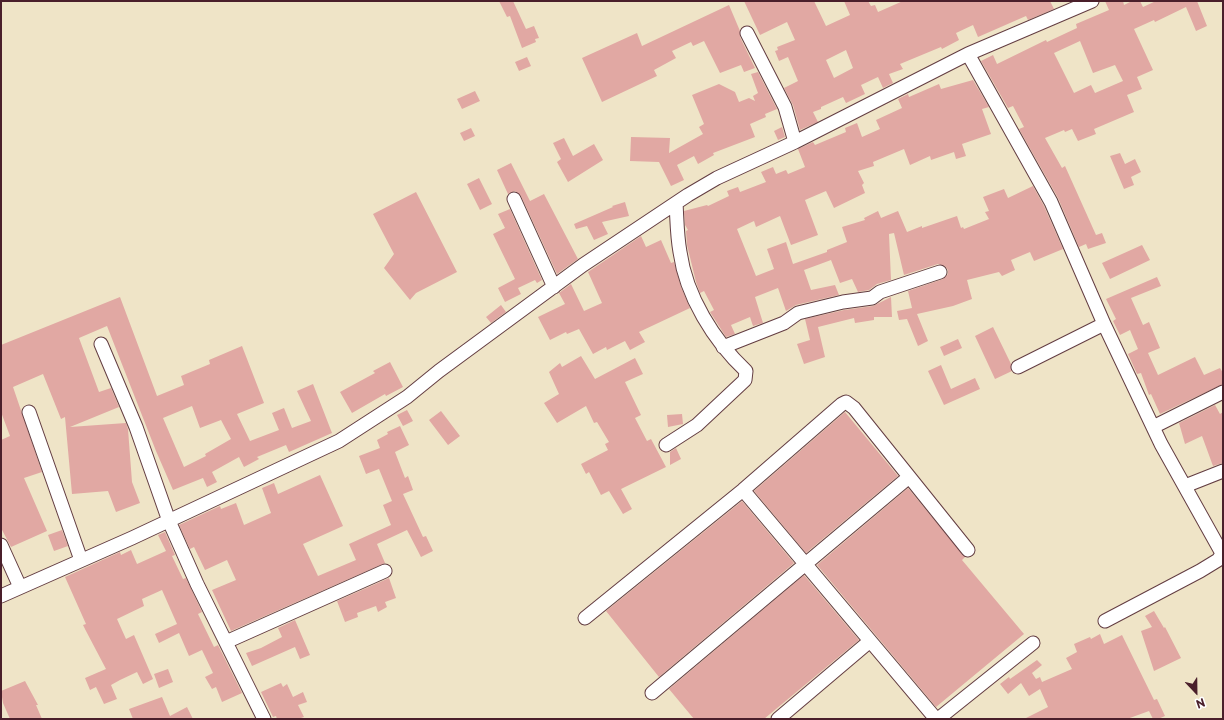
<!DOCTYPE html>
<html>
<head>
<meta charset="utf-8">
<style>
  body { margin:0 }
  #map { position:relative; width:1224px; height:720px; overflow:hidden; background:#efe4c7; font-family:"Playpen Sans",sans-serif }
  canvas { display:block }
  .frame { position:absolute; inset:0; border:2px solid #4a1f2b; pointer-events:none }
  .north { position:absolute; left:1176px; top:672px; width:40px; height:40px; -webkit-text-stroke:3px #fff; paint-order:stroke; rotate:158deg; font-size:11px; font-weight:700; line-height:16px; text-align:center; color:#4a1f2b }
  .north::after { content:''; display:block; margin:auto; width:14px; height:18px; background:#4a1f2b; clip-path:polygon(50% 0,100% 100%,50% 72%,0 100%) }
</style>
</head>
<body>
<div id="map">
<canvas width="1224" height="720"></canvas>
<div class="frame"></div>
<div class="north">N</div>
</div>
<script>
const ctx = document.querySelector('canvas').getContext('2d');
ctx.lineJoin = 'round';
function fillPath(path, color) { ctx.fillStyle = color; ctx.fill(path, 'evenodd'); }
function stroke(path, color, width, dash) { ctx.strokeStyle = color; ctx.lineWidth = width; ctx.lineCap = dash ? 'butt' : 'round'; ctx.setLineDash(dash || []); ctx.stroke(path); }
const building = new Path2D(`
  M 499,1 L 513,1 L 526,29 L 534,26 L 539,38 L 535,39 L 536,42 L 522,48 L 510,16 L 507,17 Z
  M 744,1 L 814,1 L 826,26 L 850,15 L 844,1 L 868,1 L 871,6 L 875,5 L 878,12 L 903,1 L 1050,1 L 1054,9 L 1028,20 L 1026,16 L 978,37 L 973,25 L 956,33 L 959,40 L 942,49 L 941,47 L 900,64 L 903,69 L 889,74 L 893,83 L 883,88 L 878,77 L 861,85 L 865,94 L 846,103 L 843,97 L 821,107 L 821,109 L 813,112 L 818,122 L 800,130 L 793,105 L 784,88 L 798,81 L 788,57 L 779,61 L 775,51 L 778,50 L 777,47 L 795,40 L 787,22 L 760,35 ZM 846,50 L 853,68 L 834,78 L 826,60 Z
  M 1105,1 L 1123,1 L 1124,5 L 1132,1 L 1140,1 L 1143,7 L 1156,1 L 1197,1 L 1207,26 L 1196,31 L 1186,7 L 1155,22 L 1154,20 L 1134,29 L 1153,70 L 1137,77 L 1142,89 L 1127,95 L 1134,112 L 1094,129 L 1096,134 L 1078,141 L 1072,129 L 1065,132 L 1064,130 L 1045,138 L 1062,168 L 1065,166 L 1096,235 L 1102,233 L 1106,243 L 1088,249 L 1086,244 L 1079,247 L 1058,198 L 1019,129 L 1024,127 L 1013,106 L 1008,108 L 981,61 L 993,55 L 997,64 L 1046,40 L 1047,42 L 1077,28 L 1076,24 L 1109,10 ZM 1080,41 L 1093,73 L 1115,65 L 1123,81 L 1095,93 L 1091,85 L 1074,93 L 1054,53 Z
  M 729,5 L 740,31 L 740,37 L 755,68 L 744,72 L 741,65 L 720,73 L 704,41 L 693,46 L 691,42 L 672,51 L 676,58 L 654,70 L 657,76 L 602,102 L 582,58 L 637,33 L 642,46 Z
  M 527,57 L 531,66 L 519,71 L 515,62 Z
  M 758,72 L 777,109 L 765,114 L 766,117 L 750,124 L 755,137 L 713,153 L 714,155 L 698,164 L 694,156 L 677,165 L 684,180 L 671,186 L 659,162 L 630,161 L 631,137 L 670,138 L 669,153 L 703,134 L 699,127 L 704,124 L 692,95 L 719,84 L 735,92 L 739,102 L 749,98 L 755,101 L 753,96 L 758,93 L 751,74 Z
  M 973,80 L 989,107 L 982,109 L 991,134 L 962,144 L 966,156 L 956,159 L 954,152 L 931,160 L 930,156 L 910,165 L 904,149 L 873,162 L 874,166 L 858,171 L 864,183 L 862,185 L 865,193 L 834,208 L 826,191 L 805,200 L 818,235 L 791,245 L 780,216 L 756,227 L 754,221 L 737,229 L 756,276 L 774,269 L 767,249 L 786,242 L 793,264 L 827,252 L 827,250 L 847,242 L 842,227 L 865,220 L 864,218 L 878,211 L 881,218 L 898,211 L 907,232 L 922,226 L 922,228 L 957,216 L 961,228 L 963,227 L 964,229 L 989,219 L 985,212 L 989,211 L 983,197 L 1004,189 L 1008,198 L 1033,186 L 1044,206 L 1063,249 L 1034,261 L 1030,252 L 1011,260 L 1015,270 L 1002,276 L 999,272 L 967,280 L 972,299 L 953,306 L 917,314 L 928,341 L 918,346 L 907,319 L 899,320 L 897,311 L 912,308 L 908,291 L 943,279 L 948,274 L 948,270 L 945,266 L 938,264 L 904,275 L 894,233 L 889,234 L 891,280 L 877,284 L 869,290 L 858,292 L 852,279 L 840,283 L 831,260 L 804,270 L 811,290 L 835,285 L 839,295 L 796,305 L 786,311 L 778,288 L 755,297 L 763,323 L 753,326 L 750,317 L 731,325 L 735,334 L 726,337 L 710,312 L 714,310 L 704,291 L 700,293 L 696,282 L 687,245 L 686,231 L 688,230 L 685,225 L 684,211 L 707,205 L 708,206 L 729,196 L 727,191 L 738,187 L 740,192 L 766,182 L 761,172 L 773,167 L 776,174 L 786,170 L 788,174 L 805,167 L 798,149 L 813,142 L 815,145 L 846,132 L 845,128 L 857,123 L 862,137 L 880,129 L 876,120 L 902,108 L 898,99 L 908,94 L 909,97 L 939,84 L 941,89 Z
  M 475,91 L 480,101 L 462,109 L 457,99 Z
  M 782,127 L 785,137 L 778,140 L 774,131 Z
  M 471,128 L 475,136 L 464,141 L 460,133 Z
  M 564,138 L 573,156 L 594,144 L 603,160 L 568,182 L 557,162 L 561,159 L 553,143 Z
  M 1120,153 L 1125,164 L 1135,159 L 1141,172 L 1131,177 L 1134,185 L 1124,189 L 1110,156 Z
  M 511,163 L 530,201 L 544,194 L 578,259 L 557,274 L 521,196 L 515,191 L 508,194 L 497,170 Z
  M 479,178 L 492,204 L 480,210 L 467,184 Z
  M 416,192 L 457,272 L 416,293 L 410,300 L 384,268 L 394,254 L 373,214 Z
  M 625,202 L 629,216 L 602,222 L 608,234 L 594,240 L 587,226 L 576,229 L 574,224 L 613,207 L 612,206 Z
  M 510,209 L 542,280 L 537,283 L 535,280 L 518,288 L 521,294 L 505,302 L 498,288 L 515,279 L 493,234 L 505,228 L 498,214 Z
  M 641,236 L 646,247 L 661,240 L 671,263 L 674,262 L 681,287 L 690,308 L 639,332 L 645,342 L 630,350 L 625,341 L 607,350 L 606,347 L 593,354 L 579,329 L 567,334 L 566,332 L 550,340 L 538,317 L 565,304 L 559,293 L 571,284 L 584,311 L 602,303 L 588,272 Z
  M 1142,245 L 1150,260 L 1110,279 L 1102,263 Z
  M 1157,277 L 1161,286 L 1131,298 L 1143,325 L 1149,322 L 1160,348 L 1148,353 L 1158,375 L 1195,357 L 1204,375 L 1220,368 L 1223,373 L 1223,384 L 1160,414 L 1151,394 L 1149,395 L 1141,373 L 1137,374 L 1128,354 L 1138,349 L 1130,330 L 1120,335 L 1113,321 L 1116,319 L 1106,299 Z
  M 120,297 L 157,396 L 184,385 L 181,376 L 210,364 L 209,360 L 242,346 L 264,403 L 237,414 L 250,441 L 279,430 L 272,413 L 284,408 L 292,428 L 311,421 L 297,391 L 313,384 L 332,433 L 289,452 L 286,445 L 257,457 L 259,459 L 244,467 L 239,457 L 212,472 L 217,482 L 207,487 L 203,478 L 173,490 L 156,451 L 107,326 L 79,338 L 99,392 L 111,388 L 119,407 L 70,427 L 126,423 L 128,429 L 132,482 L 140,503 L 116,512 L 108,491 L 72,494 L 65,417 L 61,419 L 43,374 L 13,387 L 42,472 L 24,478 L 47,531 L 11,547 L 1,528 L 1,440 L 10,436 L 1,412 L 1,345 ZM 192,406 L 200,428 L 221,420 L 231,439 L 205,454 L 206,456 L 184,467 L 163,418 Z
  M 891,297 L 892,317 L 874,317 L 874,320 L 855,323 L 854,318 L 818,327 L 825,357 L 804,364 L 797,344 L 810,340 L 805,319 L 844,310 L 873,306 Z
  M 501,305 L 506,312 L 491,323 L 486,317 Z
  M 993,327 L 1011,364 L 1012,371 L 995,379 L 975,336 Z
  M 958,339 L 962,348 L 944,356 L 940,347 Z
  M 581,356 L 595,379 L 635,358 L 643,374 L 625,382 L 641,415 L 635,418 L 647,441 L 651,439 L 666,467 L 621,489 L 632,509 L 623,514 L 609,491 L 601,495 L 589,472 L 586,474 L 581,464 L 608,450 L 605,444 L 609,442 L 597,422 L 594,423 L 586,406 L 557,423 L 544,403 L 559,394 L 549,372 L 560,363 L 562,367 Z
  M 390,362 L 403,387 L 386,396 L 385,394 L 352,413 L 340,392 L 375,373 L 373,371 Z
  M 941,365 L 951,389 L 975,378 L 980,389 L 944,405 L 928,371 Z
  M 1215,405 L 1220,414 L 1223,412 L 1223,463 L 1213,466 L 1202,436 L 1185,444 L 1179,423 Z
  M 407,410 L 413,421 L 403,426 L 397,415 Z
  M 441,411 L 460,436 L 448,445 L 429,420 Z
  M 845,412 L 898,476 L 806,553 L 754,491 Z
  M 682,414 L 683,424 L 668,427 L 667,415 Z
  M 400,426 L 409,445 L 395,452 L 405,478 L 408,476 L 413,490 L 403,494 L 423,537 L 426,536 L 433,551 L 421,557 L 407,530 L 377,544 L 385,563 L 231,631 L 212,590 L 236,580 L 227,560 L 205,570 L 194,547 L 190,549 L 179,525 L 220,506 L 221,509 L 236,503 L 244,525 L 271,513 L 262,488 L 274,483 L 278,494 L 320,475 L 343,526 L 303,544 L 318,576 L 356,560 L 349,544 L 391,525 L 383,505 L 392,501 L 379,469 L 366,474 L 359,456 L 380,448 L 377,440 L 388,434 L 387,432 Z
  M 676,448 L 681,459 L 670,465 L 670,452 Z
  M 908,488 L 965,557 L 962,560 L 1024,634 L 936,707 L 817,565 Z
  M 742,501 L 794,563 L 659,677 L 606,611 Z
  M 62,530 L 68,546 L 54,551 L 48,535 Z
  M 165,532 L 175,555 L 172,556 L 183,579 L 186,578 L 202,612 L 198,614 L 214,647 L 218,645 L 242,693 L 222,702 L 216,687 L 212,689 L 205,677 L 213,673 L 202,650 L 189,656 L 179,633 L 159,643 L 155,634 L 177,624 L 162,590 L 142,599 L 144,606 L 117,619 L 126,639 L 134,635 L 153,679 L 143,684 L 137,672 L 120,680 L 111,685 L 117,699 L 104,704 L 96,687 L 90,690 L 85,678 L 106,669 L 86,631 L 83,625 L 86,624 L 65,577 L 120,552 L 121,555 L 131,550 L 137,564 L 166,551 L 158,535 Z
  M 804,575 L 859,640 L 764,719 L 694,719 L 669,689 Z
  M 389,578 L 396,598 L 385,602 L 387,607 L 378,612 L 376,606 L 357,613 L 358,617 L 345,622 L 337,601 Z
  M 1154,611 L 1164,628 L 1165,627 L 1181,658 L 1154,671 L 1141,631 L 1152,627 L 1145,616 Z
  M 295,620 L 310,655 L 300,659 L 295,647 L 252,666 L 246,653 L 261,648 L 282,637 L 278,628 Z
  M 1100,634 L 1104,644 L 1122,635 L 1154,700 L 1157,699 L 1165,716 L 1158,719 L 1153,719 L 1149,711 L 1127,719 L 1024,719 L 1048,707 L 1040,689 L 1029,696 L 1021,683 L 1008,694 L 1000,684 L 1009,677 L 1010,679 L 1037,660 L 1042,665 L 1032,673 L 1036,679 L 1040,677 L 1042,682 L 1072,669 L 1066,658 L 1077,652 L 1074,644 L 1090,637 L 1091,639 Z
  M 168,669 L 173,682 L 159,688 L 154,674 Z
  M 25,681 L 38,705 L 36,705 L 42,719 L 10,719 L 3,703 L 1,691 Z
  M 281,683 L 283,687 L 287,684 L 293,697 L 303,692 L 307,702 L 298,705 L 304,717 L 298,719 L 277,719 L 276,716 L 273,717 L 261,692 Z
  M 162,697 L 170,716 L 187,707 L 193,719 L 133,719 L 129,709 Z`);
const minor = new Path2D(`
  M 747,33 L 785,107 L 795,142
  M 968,54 L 1051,202 L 1104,324 L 1161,444 L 1223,555
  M 514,199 L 554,287
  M 101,344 L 136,427 L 169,521 L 197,584 L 264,719
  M 723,347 L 784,323 L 798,313 L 843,302 L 872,298 L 880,292 L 940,272
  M 1018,367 L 1104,324
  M 29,412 L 81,560
  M 1153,427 L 1223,392
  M 666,445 L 697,425 L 745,380 L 746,371 C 714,341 686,296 680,252 C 677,236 677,219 676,203
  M 1185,486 L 1223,471
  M 743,490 L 936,719
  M 1,545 L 20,587
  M 1,596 L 132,538 L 339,441 L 407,397 L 439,371 L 583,265 L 688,195 L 717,178 L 795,142 L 968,54 L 1092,1
  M 585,618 L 743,490 L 842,404 L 846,402 L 854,408 L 968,550
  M 1105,621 L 1200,571 L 1218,560 L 1222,554
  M 226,642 L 385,571
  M 652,693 L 909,477
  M 778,719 L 870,641
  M 938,719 L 1033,643`);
fillPath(building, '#e1a8a3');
stroke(minor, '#633d42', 15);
stroke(minor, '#fff', 13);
</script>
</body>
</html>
